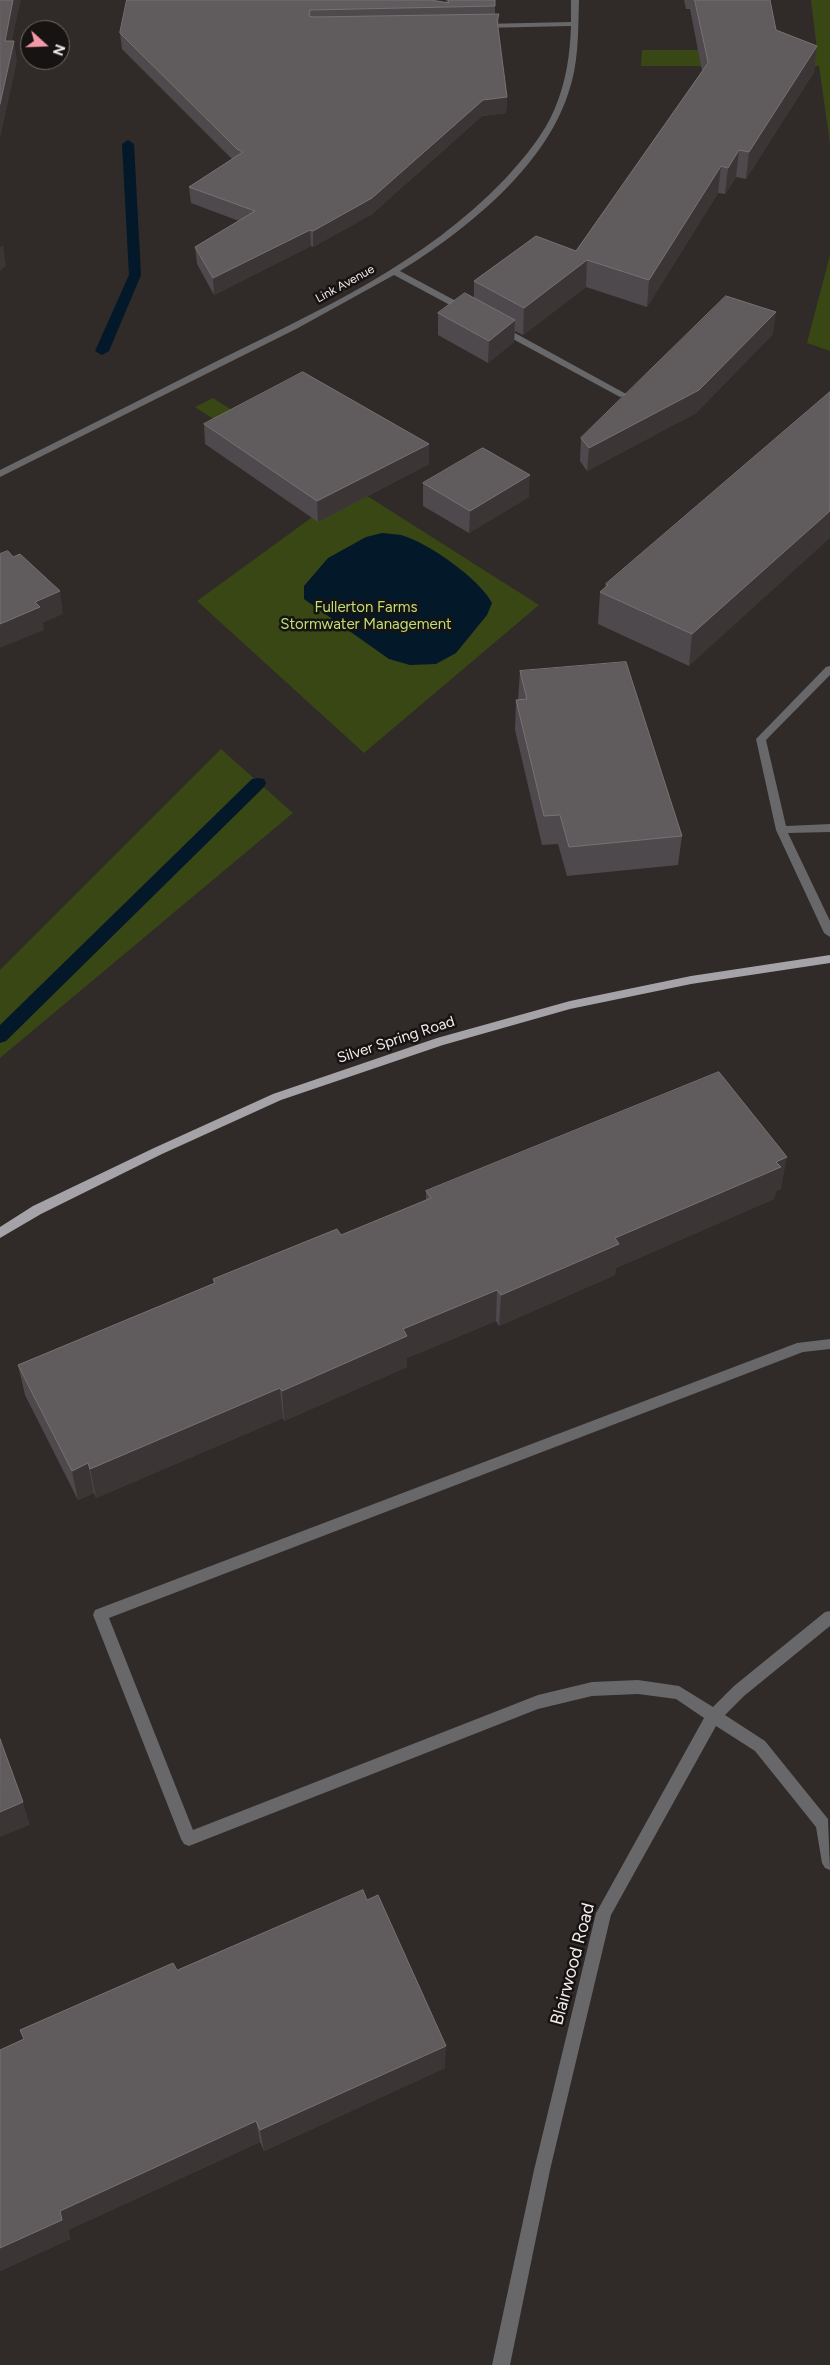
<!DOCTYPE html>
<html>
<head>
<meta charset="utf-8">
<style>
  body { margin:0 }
  #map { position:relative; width:830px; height:2365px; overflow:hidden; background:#302a28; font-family:Figtree,sans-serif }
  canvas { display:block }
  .north { position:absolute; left:20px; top:20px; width:50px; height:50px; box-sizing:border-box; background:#161312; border:1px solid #6e6a69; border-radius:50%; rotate:110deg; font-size:14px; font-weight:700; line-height:20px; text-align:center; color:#f1edec }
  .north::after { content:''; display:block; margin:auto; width:18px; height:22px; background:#f39aa9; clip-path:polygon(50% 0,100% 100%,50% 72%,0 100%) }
</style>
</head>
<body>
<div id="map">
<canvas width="830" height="2365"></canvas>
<div class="north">N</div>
</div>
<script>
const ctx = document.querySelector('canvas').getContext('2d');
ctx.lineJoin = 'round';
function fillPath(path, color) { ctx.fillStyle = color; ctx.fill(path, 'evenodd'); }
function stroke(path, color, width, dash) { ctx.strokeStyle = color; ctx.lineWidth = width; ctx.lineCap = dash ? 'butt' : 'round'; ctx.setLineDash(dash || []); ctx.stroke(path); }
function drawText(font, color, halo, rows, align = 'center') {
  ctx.font = font + ' Figtree,sans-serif'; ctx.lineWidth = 5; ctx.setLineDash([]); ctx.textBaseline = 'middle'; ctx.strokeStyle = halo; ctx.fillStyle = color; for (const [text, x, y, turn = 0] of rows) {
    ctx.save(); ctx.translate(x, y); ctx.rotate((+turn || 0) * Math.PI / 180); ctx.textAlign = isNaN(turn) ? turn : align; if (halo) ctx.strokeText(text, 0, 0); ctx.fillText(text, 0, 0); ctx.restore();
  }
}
const green = new Path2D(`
  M 811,0 L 830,0 L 830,144 L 819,66 L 641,66 L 642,50 L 817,50 Z
  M 830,255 L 830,351 L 807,343 Z
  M 213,398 L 539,605 L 364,753 L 197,601 L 337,499 L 195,407 Z
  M 221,749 L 293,813 L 0,1058 L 0,970 Z`);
const water = new Path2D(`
  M 382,533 C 388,534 395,534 401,535 C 427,542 480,579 492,603 L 487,615 L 456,653 L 436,664 L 410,665 L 389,659 L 304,599 L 304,586 L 328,558 L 366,537 Z`);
const stream = new Path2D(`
  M 128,140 L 134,144 L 141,275 L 109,351 L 102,355 L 95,351 L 129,275 L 122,144 Z
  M 258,778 L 264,779 L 266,783 L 264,787 L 6,1041 L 0,1043 L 0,1025 L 252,779 Z`);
const minor = new Path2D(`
  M 571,0 L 579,0 C 578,32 579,64 568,94 C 544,168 464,232 400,271 L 469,308 L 469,312 L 463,312 L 394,275 L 298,328 L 0,477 L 0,470 C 73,434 145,397 217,361 C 320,310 425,263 505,179 C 524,158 544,135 555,108 C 566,82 570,55 571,26 L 482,28 L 478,26 L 482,24 L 571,22 Z
  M 498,327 L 504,327 L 628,395 L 620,397 L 498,331 Z
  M 830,666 L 830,675 L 766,740 L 786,826 L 830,824 L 830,832 L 788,833 L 830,921 L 830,937 L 824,933 L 776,830 L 756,739 L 826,667 Z
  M 830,1339 L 830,1349 L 803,1352 L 109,1618 L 193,1830 L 538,1695 L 592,1682 L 638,1680 L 679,1686 L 713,1707 L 734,1686 L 825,1612 L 830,1611 L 830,1626 L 744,1696 L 725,1715 L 765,1741 L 828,1819 L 830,1870 L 825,1868 L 822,1863 L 816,1827 L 755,1751 L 716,1726 L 611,1915 L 550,2170 L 510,2365 L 492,2365 L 534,2170 L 596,1913 L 704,1718 L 676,1699 L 638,1694 L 592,1696 L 538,1709 L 189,1846 L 184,1844 L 181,1839 L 93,1615 L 95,1610 L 797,1343 Z`);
const major = new Path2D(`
  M 830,955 L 830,963 L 691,984 L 570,1009 L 443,1045 L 281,1100 L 162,1154 L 41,1214 L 0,1238 L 0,1227 L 33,1206 L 154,1148 L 273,1094 L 437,1038 L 570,1001 L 691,976 Z`);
const wall = new Path2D(`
  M 127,0 L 446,3 L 446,0 L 495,0 L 495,14 L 499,14 L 498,29 L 507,97 L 506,113 L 482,116 L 372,214 L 313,247 L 311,246 L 214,295 L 197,264 L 195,247 L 239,221 L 191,203 L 189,187 L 232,159 L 122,49 L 120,33 Z
  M 684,0 L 770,0 L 776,30 L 817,46 L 814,72 L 746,179 L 736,177 L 725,194 L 718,193 L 647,307 L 586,287 L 523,335 L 515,331 L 514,342 L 488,363 L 438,335 L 438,313 L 474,298 L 474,281 L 576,251 L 702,71 L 690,9 L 686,9 Z
  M 773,334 L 696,413 L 587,471 L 580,461 L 581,438 Z
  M 830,392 L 689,666 L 598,624 L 600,592 L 605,588 L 606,584 Z
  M 204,424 L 429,464 L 318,522 L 205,444 Z
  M 423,483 L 529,497 L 469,533 L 423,506 Z
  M 520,671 L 682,836 L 678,865 L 567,876 L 558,844 L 542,845 L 515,730 L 516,700 L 518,700 Z
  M 781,1189 L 776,1191 L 774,1199 L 616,1268 L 615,1275 L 499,1326 L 496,1321 L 407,1358 L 407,1367 L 284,1421 L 283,1418 L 96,1498 L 94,1493 L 78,1500 L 25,1395 L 18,1365 L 214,1284 L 213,1279 L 341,1235 L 426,1201 L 426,1191 Z
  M 177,1970 L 445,2068 L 264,2151 L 260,2142 L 68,2230 L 70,2239 L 0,2271 L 0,2050 Z`);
const shadedWall = new Path2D(`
  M 13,0 L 21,0 L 7,62 L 5,41 Z
  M 14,41 L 17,61 L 0,139 L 0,104 Z
  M 817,46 L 814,72 L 746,179 L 749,152 Z
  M 507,97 L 506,113 L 482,116 L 372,214 L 313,247 L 313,231 L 483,100 Z
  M 739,150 L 736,177 L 725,194 L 728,168 Z
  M 721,166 L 718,193 L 647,307 L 649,280 Z
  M 310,230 L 311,246 L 214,295 L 213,278 Z
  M 3,245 L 6,266 L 0,271 L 0,247 Z
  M 587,260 L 586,287 L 523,335 L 524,308 Z
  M 776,312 L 773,334 L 696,413 L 587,471 L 589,448 Z
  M 515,320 L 514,342 L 488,363 L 489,341 Z
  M 429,444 L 429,464 L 318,522 L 317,501 Z
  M 530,475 L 529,497 L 469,533 L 470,511 Z
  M 830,511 L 830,538 L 689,666 L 692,634 Z
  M 60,591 L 63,614 L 43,623 L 44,630 L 0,648 L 0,624 L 35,602 Z
  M 787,1157 L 781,1189 L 776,1191 L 774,1199 L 616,1268 L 615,1275 L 499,1326 L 501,1295 L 615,1238 Z
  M 497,1290 L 496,1321 L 407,1358 L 407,1367 L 284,1421 L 282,1391 L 403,1329 Z
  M 280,1388 L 283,1418 L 96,1498 L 90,1469 Z
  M 88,1463 L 94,1493 L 78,1500 L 72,1471 Z
  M 23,1802 L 30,1825 L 0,1837 L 0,1812 Z
  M 446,2046 L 445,2068 L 264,2151 L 260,2130 Z
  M 256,2121 L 260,2142 L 68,2230 L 70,2239 L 0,2271 L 0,2248 L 60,2211 Z`);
const building = new Path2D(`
  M 0,0 L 13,0 L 5,41 L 14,41 L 0,104 Z
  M 127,0 L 431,0 L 449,3 L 448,0 L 495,0 L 495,6 L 310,10 L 309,16 L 314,17 L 499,14 L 497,20 L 507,97 L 483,100 L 372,198 L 313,231 L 310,230 L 213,278 L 195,247 L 255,211 L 189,187 L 243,152 L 237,149 L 120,33 Z
  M 695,0 L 770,0 L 776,30 L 817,46 L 749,152 L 739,150 L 728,168 L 721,166 L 649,280 L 587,260 L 524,308 L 474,281 L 536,236 L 576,251 L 708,63 Z
  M 465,293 L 515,320 L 489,341 L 438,313 Z
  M 726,296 L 776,312 L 699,390 L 589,448 L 581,438 Z
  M 303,372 L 429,444 L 317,501 L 204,424 Z
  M 830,392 L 830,511 L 692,634 L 600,592 L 608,585 L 606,584 Z
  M 483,448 L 530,475 L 470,511 L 423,483 Z
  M 8,551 L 13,557 L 20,554 L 60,591 L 35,602 L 40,607 L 0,624 L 0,554 Z
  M 626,662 L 682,836 L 569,847 L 560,815 L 544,816 L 516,700 L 527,699 L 520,671 Z
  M 719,1072 L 787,1157 L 776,1162 L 781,1167 L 615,1238 L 619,1244 L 501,1295 L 497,1290 L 403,1329 L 407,1336 L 282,1391 L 280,1388 L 90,1469 L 88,1463 L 72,1471 L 18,1365 L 215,1283 L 213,1279 L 337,1229 L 341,1235 L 431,1198 L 426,1191 Z
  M 0,1739 L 23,1802 L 0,1812 Z
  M 363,1890 L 367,1900 L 378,1895 L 446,2046 L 260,2130 L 256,2121 L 60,2211 L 62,2220 L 0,2248 L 0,2050 L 24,2039 L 20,2030 L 173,1963 L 177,1970 Z`);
const farStreetnames = [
  ["Link Avenue",345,284,-29]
];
const parkNames = [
  ["Fullerton Farms",366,608],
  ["Stormwater Management",366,625]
];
const streetNames = [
  ["Silver Spring Road",396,1040,-18]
];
const nearStreetnames = [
  ["Blairwood Road",573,1964,-75]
];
fillPath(green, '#394714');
fillPath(water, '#031829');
fillPath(stream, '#031829');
fillPath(minor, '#68676a');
fillPath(major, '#a5a3a8');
fillPath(wall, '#4e494c');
fillPath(shadedWall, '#3b3536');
fillPath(building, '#605b5d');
stroke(building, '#767274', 1);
drawText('12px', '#f1edec', '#161312', farStreetnames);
drawText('15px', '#bedf76', '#161312', parkNames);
drawText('15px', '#f1edec', '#161312', streetNames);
drawText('18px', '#f1edec', '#161312', nearStreetnames);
</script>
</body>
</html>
